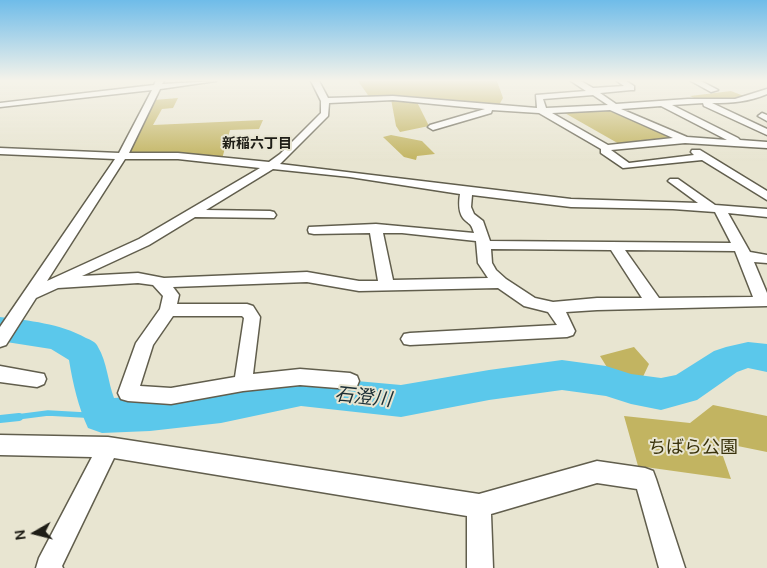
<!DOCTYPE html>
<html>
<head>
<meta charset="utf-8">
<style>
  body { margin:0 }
  #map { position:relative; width:767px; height:568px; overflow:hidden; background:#e8e5d1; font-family:"DM Sans",sans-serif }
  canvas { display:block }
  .north { position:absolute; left:10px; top:508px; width:50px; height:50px; -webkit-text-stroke:4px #e8e5d1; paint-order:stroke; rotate:262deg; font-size:14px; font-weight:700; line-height:20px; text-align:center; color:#1e1d16 }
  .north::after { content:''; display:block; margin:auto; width:18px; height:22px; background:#1e1d16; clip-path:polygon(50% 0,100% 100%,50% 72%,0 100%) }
</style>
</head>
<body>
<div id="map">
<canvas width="767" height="568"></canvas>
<div class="north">N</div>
</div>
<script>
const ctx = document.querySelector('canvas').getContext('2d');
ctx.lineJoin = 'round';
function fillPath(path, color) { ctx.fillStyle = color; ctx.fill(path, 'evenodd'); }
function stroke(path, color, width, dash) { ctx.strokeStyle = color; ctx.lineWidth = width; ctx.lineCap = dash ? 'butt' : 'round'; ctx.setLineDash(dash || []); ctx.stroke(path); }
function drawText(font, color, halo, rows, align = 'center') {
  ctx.font = font + ' "DM Sans","Noto Sans JP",sans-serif'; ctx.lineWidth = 4; ctx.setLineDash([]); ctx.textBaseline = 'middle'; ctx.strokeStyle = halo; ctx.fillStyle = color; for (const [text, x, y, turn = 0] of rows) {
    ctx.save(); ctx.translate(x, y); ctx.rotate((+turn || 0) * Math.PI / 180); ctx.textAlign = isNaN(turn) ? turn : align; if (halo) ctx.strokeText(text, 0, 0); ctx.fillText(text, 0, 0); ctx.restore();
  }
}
const green = new Path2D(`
  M 358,81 L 497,81 L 503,98 L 498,107 L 370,98 Z
  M 731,91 L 749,98 L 698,100 L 690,96 Z
  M 178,98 L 173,108 L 162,109 L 153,125 L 263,120 L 259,129 L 230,130 L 222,159 L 126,155 L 154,100 Z
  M 391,99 L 417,102 L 429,126 L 400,132 L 396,126 Z
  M 608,107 L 675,138 L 621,145 L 563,112 Z
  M 391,135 L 422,141 L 435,154 L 417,156 L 416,160 L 404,157 L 383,137 Z
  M 634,347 L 649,364 L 641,381 L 613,377 L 600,356 Z
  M 713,405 L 767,416 L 767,452 L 718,442 L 731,479 L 638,466 L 624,416 L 690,423 Z`);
const streamFar1 = new Path2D(`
  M 9,418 L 48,413 L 102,416`);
const stream = new Path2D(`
  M 0,419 L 19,417`);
const river = new Path2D(`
  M 0,317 C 30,321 59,323 86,338 C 91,340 96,342 98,347 C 107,362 108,382 114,398 L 221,391 L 301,376 L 401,385 L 489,370 L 562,360 L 606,366 L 631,374 L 661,378 L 676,375 L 714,351 L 726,347 L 748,342 L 767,344 L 767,372 L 748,368 L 737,372 L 697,400 L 661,410 L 631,404 L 606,396 L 562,390 L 489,400 L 401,417 L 301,406 L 221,423 L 150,431 L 102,433 L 88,428 C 78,406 73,384 69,360 L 51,349 L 0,341 Z`);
const street = new Path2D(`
  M 156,81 L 164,81 L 162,84 L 216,81 L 160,89 L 129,153 L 178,153 L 269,162 L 280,154 L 321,113 L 321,101 L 311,81 L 319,81 L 328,98 L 393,96 L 537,108 L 536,95 L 586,91 L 571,81 L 581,81 L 593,88 L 624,86 L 617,81 L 626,81 L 634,86 L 634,90 L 631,90 L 600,93 L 616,104 L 688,99 L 735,99 L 767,89 L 767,94 C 748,102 732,103 712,103 L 767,129 L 767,135 L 704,106 L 703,103 L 672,105 L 738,138 L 740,140 L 767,142 L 767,148 L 685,143 L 611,150 L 629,163 L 694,155 L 691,152 L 692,150 L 700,150 L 767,191 L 767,200 L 702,160 L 623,168 L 601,153 L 601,149 L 539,113 L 492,110 L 491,113 L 433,130 L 428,127 L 430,125 L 485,109 L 393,100 L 329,103 L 328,116 L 280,164 L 571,199 L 698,203 L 668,181 L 670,179 L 678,179 L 715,205 L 767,209 L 767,217 L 728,213 L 750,252 L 767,255 L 767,263 L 754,262 L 767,293 L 767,306 L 597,310 L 566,312 L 575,331 L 573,335 L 567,337 L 410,345 L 404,344 L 401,339 L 404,334 L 410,333 L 557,325 L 548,312 L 524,306 L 498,288 L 359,291 L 307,282 L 173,287 L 179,295 L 177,304 L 247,304 L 253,306 L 260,317 L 253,374 L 300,369 L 350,373 L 357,376 L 359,381 L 357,386 L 350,389 L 300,385 L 243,391 L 171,404 L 128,401 L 121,399 L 118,393 L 136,343 L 160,309 L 163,296 L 153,285 L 138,283 L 58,288 L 36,298 L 6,345 L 0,347 L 0,327 L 115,159 L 0,154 L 0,148 L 119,153 L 152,90 L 0,107 L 0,103 L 154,85 ZM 593,95 L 608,105 L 546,108 L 543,99 ZM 661,106 L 727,140 L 687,137 L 621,109 ZM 610,110 L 673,138 L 608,145 L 552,113 ZM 125,159 L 178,159 L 260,168 L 139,239 L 47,281 ZM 273,169 L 350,177 L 460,194 C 459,201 458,211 463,218 C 469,225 471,222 474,233 L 376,224 L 309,227 L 308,230 L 309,233 L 314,234 L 370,233 L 378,281 L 359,281 L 307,272 L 164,278 L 138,273 L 82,276 L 149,245 L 195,217 L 274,218 L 276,215 L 274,212 L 270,211 L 206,210 ZM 472,195 L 571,207 L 673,209 L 715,212 L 731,243 L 490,241 L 483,221 L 474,214 L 471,207 ZM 383,233 L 402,233 L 476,241 L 478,263 L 488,278 L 393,280 ZM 491,249 L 611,250 L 642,298 L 597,298 L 553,302 L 535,298 L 506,279 L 496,270 L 492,263 ZM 625,250 L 735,251 L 753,297 L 659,298 ZM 173,316 L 242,316 L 244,318 L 235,377 L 171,388 L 140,386 L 153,345 Z
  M 691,81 L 701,81 L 718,90 L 711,92 Z
  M 762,113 L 767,115 L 767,121 L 758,116 Z
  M 0,366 L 44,374 L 46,379 L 44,384 L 37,387 L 0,382 Z
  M 0,435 L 108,437 L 479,494 L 597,461 L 645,468 L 653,471 L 656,479 L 685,568 L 659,568 L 637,489 L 597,483 L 491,514 L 493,568 L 467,568 L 467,516 L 114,458 L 62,566 L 63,568 L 36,568 L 39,558 L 92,457 L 0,455 Z`);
const farNeighbourhoodnames = [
  ["新稲六丁目",257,144]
];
const nearParknames = [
  ["ちばら公園",693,448]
];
const nearWaternames = [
  ["石澄川",363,398,6]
];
fillPath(green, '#c2b461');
stroke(streamFar1, '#5bc8eb', 5.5);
stroke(stream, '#5bc8eb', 8);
fillPath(river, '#5bc8eb');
stroke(street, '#615e4d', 3);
fillPath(street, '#fff');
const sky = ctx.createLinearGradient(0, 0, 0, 161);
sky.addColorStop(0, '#6fbce9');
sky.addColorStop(0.5, '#f5f3ea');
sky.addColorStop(1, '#f5f3ea00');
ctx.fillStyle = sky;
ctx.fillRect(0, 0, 767, 161);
drawText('bold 14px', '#1e1d16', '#e8e5d1', farNeighbourhoodnames);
drawText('18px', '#39320b', '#e8e5d1', nearParknames);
drawText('italic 19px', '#1b2e35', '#e8e5d1', nearWaternames);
</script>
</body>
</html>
